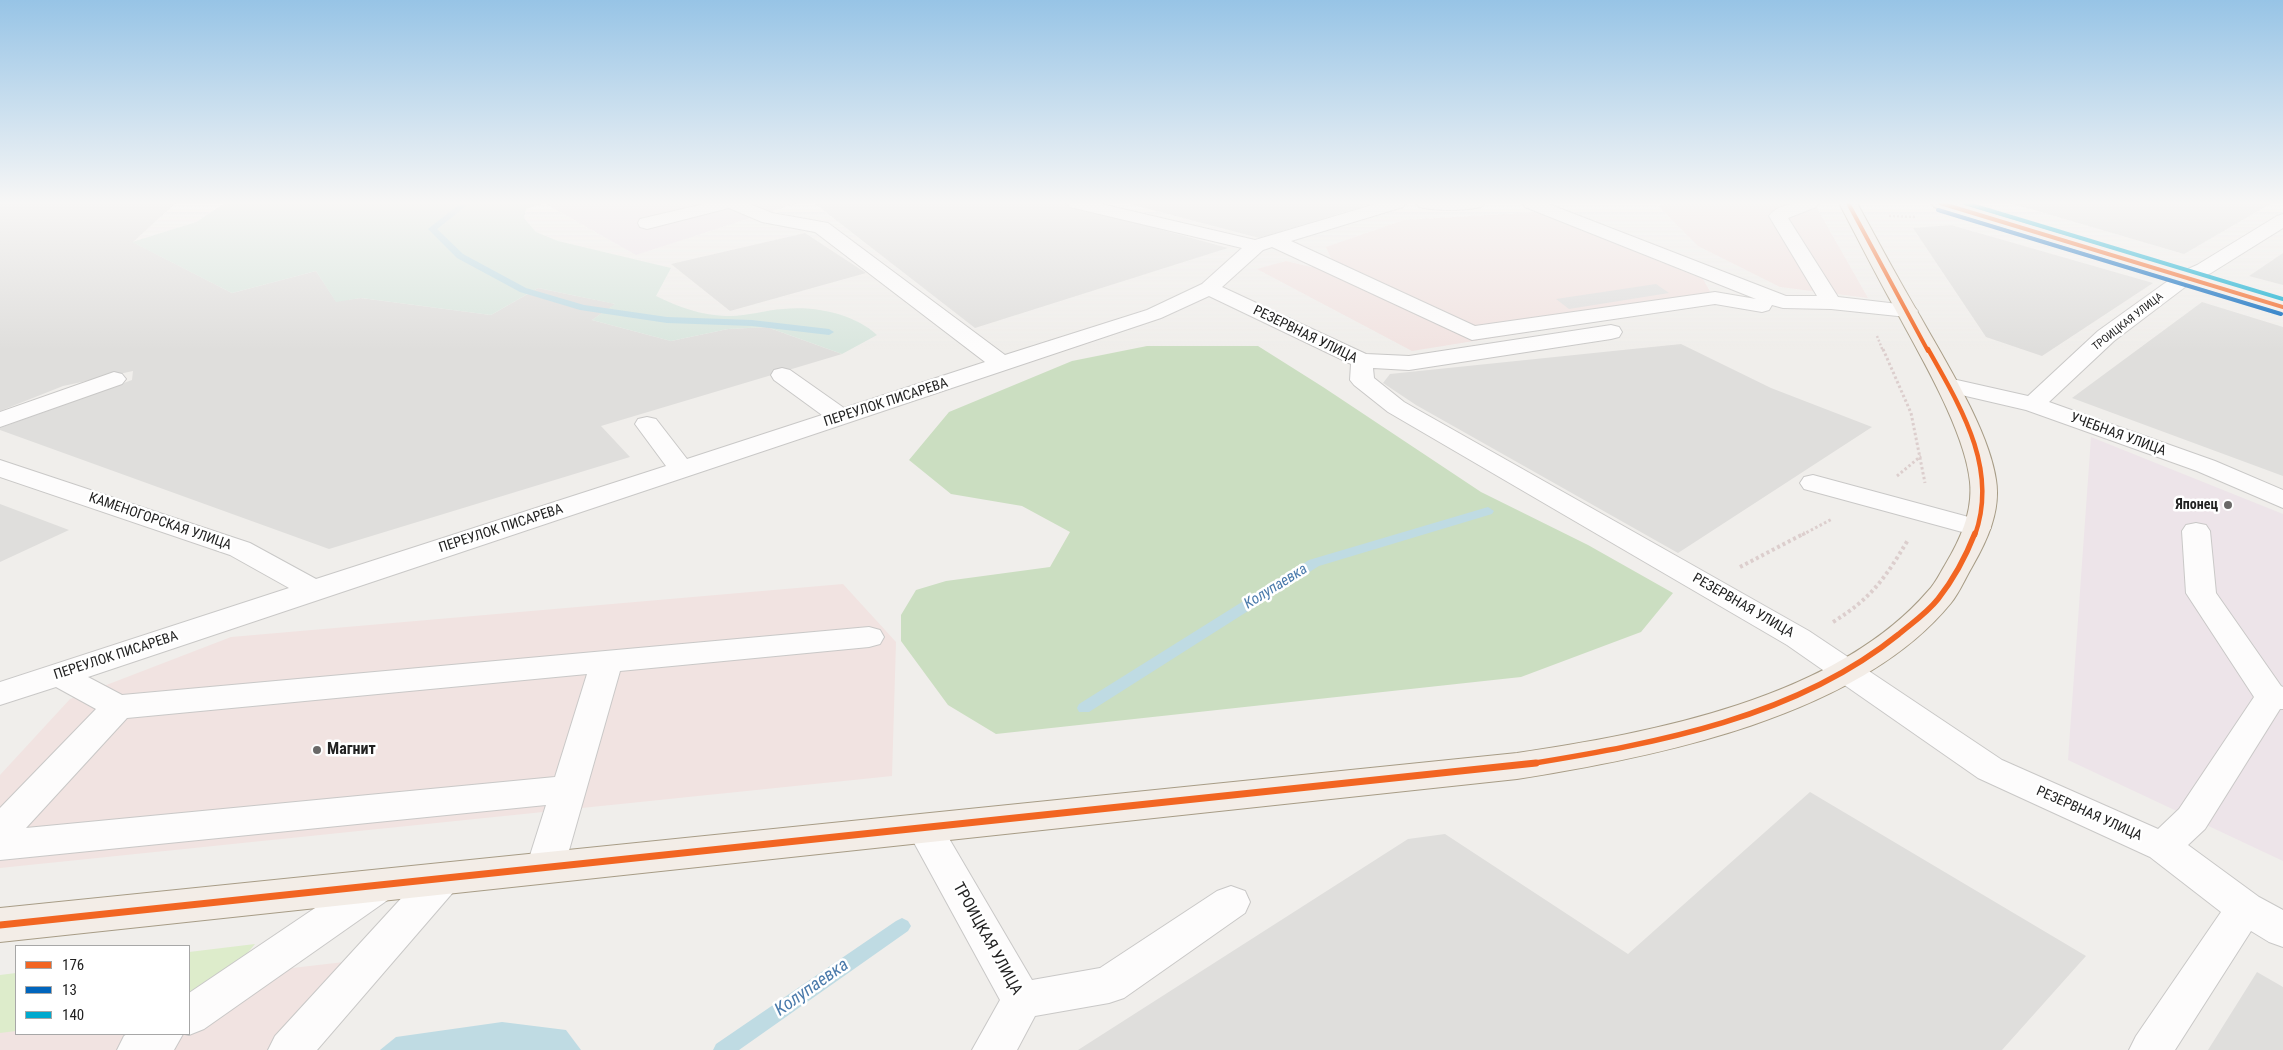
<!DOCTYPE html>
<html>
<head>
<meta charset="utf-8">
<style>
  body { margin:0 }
  #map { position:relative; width:2283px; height:1050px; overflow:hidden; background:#f0eeeb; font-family:"Roboto Condensed",sans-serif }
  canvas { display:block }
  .legend { position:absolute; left:15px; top:945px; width:175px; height:90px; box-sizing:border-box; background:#fff; border:1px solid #a7a7a7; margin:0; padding:6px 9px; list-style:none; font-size:15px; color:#222 }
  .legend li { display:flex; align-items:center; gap:10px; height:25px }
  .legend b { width:25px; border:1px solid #a7a7a7 }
</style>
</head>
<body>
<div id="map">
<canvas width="2283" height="1050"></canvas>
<ul class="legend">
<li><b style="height:6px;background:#f26522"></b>176</li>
<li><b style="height:6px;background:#0065bd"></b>13</li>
<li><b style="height:6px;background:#00a9ce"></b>140</li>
</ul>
</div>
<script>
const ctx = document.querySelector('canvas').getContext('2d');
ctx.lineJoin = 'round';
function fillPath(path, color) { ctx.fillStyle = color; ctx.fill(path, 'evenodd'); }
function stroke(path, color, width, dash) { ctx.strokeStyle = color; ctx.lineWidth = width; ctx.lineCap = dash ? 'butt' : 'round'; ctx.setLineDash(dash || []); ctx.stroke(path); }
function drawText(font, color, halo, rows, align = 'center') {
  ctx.font = font + ' "Roboto Condensed",sans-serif'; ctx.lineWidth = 5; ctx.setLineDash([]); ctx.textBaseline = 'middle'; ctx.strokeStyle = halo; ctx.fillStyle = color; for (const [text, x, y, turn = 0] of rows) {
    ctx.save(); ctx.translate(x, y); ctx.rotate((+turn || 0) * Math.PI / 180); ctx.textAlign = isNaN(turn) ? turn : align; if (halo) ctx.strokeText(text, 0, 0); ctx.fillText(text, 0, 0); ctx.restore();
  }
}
const residential = new Path2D(`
  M 0,203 L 176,203 L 133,242 L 232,293 L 316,271 L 336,301 L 361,298 L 491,315 L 538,288 L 616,304 L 592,320 L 671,341 L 728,329 L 767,327 L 842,354 L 601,426 L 630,457 L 329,549 L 0,430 L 0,428 L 132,380 L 133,371 L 63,386 L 0,411 Z
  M 814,203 L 1064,203 L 1228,248 L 975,328 Z
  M 1126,203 L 1375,203 L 1259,238 Z
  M 2010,203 L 2272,203 L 2184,254 Z
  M 1951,225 L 2153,283 L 2042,356 L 1986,337 L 1913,228 Z
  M 805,233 L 866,273 L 730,311 L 671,264 Z
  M 2283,253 L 2283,285 L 2249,276 Z
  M 2202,302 L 2283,327 L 2283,476 L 2072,398 Z
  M 1681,344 L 1771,388 L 1872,427 L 1678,553 L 1416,405 L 1383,383 L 1390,374 Z
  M 0,504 L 69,530 L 0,562 Z
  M 1810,792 L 2086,956 L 2002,1050 L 1078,1050 L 1408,839 L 1445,834 L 1628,954 Z
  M 2257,972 L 2283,987 L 2283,1050 L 2208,1050 Z`);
const commercial = new Path2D(`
  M 1668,203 L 1814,203 L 1868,298 L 1780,287 L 1698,246 L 1658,206 Z
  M 1537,212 L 1703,279 L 1716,302 L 1412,351 L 1257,269 L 1286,261 L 1311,267 L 1332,261 L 1326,247 L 1404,220 Z
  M 843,584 L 896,642 L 892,776 L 0,868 L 0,775 L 70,699 L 231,637 Z
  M 387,957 L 304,1050 L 0,1050 L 0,1002 L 16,1000 L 16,1034 L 189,1034 L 189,980 Z`);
const industrial = new Path2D(`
  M 550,203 L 797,203 L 636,255 L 546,204 Z
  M 2091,437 L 2283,514 L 2283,861 L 2068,760 Z`);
const grass = new Path2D(`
  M 255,944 L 240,962 L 189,995 L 189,952 Z
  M 16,973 L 16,1031 L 0,1033 L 0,975 Z`);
const forest = new Path2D(`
  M 1147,346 L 1258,346 L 1323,387 L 1481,492 L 1588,545 L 1673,593 L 1641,632 L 1521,677 L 996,734 L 948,705 L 901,641 L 901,615 L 916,590 L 946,581 L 1050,567 L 1070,532 L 1022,506 L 951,494 L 909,460 L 949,412 L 1072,361 Z`);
const wetland = new Path2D(`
  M 225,203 L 544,203 L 526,209 L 524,218 L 536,232 L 558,241 L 671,268 L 656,296 C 679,307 700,315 726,316 C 745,317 764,310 783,309 C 814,306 853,313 877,335 L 842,354 L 767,327 L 728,329 L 671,341 L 592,320 L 615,304 L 538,288 L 491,315 L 361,298 L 336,302 L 316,271 L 232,293 L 132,242 L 196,222 Z`);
const parking = new Path2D(`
  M 1656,284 L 1669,293 L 1569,309 L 1556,299 Z`);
const water = new Path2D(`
  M 502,1022 L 566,1030 L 581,1050 L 380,1050 L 396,1037 Z`);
const stream = new Path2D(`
  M 461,203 L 470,203 L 437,229 L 463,254 L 526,288 L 584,305 L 667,317 L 752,320 L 829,329 L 834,332 L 829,335 L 752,326 L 667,323 L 580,310 L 520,292 L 457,258 L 428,229 Z
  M 1488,507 L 1494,511 L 1492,514 L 1319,566 L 1089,712 L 1079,712 L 1077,708 L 1079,704 L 1309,560 Z
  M 902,918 L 908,921 L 911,926 L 908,931 L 739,1050 L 713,1050 L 716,1044 L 896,921 Z`);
const pathFar2 = new Path2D(`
  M 1889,216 L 1915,217
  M 1877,336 L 1883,351`);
const pathFar1 = new Path2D(`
  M 1883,349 L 1911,413 L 1925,483
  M 1897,476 L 1921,456
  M 1802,535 L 1832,519`);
const path = new Path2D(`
  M 1740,567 L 1805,533
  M 1833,622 C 1872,598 1885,578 1908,540`);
const minor = new Path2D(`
  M 708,203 L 747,203 L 772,213 L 828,223 L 1005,355 L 1147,310 L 1202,284 L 1242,248 L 1070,207 L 1067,203 L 1097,203 L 1255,240 L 1379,203 L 1406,203 L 1403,207 L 1291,241 L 1475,326 L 1715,292 L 1756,299 L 1525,207 L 1522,203 L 1546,203 L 1786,296 L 1817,296 L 1769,216 C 1779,202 1803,203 1819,203 L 1816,207 L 1788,218 L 1838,297 L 1907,305 L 1914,307 L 1918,311 L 1914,315 L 1907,317 L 1831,309 L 1783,308 L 1772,305 L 1769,310 L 1762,312 L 1715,304 L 1472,340 L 1272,247 L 1263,250 L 1222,287 L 1366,354 L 1409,356 L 1611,325 L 1619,327 L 1622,332 L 1619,337 L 1611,339 L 1409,370 L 1373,368 L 1374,378 L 1404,402 L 1809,631 L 2002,760 L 2158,829 L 2179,809 L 2254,697 L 2186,593 L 2182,531 L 2186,525 L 2196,523 L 2206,525 L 2210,531 L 2216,593 L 2281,686 L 2283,687 L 2283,709 L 2280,709 L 2205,829 L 2188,845 L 2259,897 L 2283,910 L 2283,947 L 2269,942 L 2251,931 L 2175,1050 L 2129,1050 L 2136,1036 L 2221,912 L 2150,857 L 1978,778 L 1787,645 L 1388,412 L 1354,385 L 1350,380 L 1351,364 L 1209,296 L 1161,318 L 88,677 L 122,695 L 869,627 L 880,630 L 884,637 L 880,644 L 869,647 L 620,671 L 564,868 L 558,879 L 545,883 L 532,879 L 526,868 L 546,805 L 0,860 L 0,808 L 96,709 L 56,687 L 0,705 L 0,682 L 289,588 L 230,555 L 0,477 L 0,460 L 250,543 L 316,579 L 666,466 L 635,424 L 638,419 L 647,417 L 656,419 L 687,459 L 822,415 L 774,380 L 771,375 L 774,370 L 782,368 L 790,370 L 844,408 L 985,362 L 815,232 L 762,222 L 729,208 L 647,229 L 640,227 L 638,223 L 640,219 ZM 587,674 L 555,777 L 26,828 L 127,718 Z
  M 1416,203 L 1484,203 L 1481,207 C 1463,211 1437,211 1419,207 Z
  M 2283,214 L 2283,228 L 2211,273 L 2193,281 L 2114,341 L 2049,402 L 2215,461 L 2283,490 L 2283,508 L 2197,471 L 2026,410 L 1940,390 L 1936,385 L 1940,380 L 1948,378 L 2028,396 L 2098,331 L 2179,273 L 2197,265 L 2277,216 Z
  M 114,372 L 122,374 L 126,379 L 122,384 L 0,427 L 0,412 Z
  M 1813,475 L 1987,522 L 1991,528 L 1987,534 L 1977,536 L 1804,489 L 1800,483 L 1804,477 Z
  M 924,814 L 937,818 L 1032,980 L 1100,968 L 1217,891 L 1231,886 L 1245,891 L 1250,902 L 1245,913 L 1124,998 L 1109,1003 L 1035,1016 L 1017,1050 L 972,1050 L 1000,1000 L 906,828 L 911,818 Z
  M 442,863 L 455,868 L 461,879 L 455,890 L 317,1050 L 268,1050 L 275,1036 L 429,868 Z
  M 378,870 L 392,875 L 397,886 L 392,897 L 204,1029 L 189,1035 L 185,1034 L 189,1034 L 189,993 L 364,875 Z
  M 127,1034 L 183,1034 L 174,1050 L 117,1050 L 124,1036 Z`);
const major = new Path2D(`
  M 1839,203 L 1857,203 C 1878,241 1898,279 1920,316 C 1945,361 1989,430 1996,480 C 2001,511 1987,541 1972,567 C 1965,579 1959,593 1951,603 C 1858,717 1656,757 1517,779 L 0,942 L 0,908 L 1517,753 C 1651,733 1835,699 1928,591 C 1935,584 1940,573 1945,565 C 1960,540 1973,512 1970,482 C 1965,432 1923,361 1899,316 C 1878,279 1859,241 1839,203 Z
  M 1931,203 L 1958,203 L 2283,300 L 2283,313 L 1934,207 Z`);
const bus1Far3 = new Path2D(`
  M 1848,203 L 1928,351
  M 1940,203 L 2283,307`);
const bus1Far2 = new Path2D(`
  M 1928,349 C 1960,406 1999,468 1975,535`);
const bus1Far1 = new Path2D(`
  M 1529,764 C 1657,743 1795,718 1899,634 C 1912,623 1927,613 1938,599 C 1953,580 1966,556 1975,533`);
const bus1 = new Path2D(`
  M 0,925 L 1536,763`);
const bus2 = new Path2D(`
  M 1938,210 L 2281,314`);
const bus3 = new Path2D(`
  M 1965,203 L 2283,299`);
const markers = [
  [2228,505,5,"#6a6968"],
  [317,750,5,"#6a6968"]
];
const farStreetnames = [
  ["ТРОИЦКАЯ УЛИЦА",2128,322,-38]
];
const streetNames = [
  ["РЕЗЕРВНАЯ УЛИЦА",1305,335,26],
  ["ПЕРЕУЛОК ПИСАРЕВА",886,403,-18],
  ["УЧЕБНАЯ УЛИЦА",2118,435,20],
  ["КАМЕНОГОРСКАЯ УЛИЦА",160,522,19],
  ["ПЕРЕУЛОК ПИСАРЕВА",501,529,-18],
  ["РЕЗЕРВНАЯ УЛИЦА",1743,606,30],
  ["ПЕРЕУЛОК ПИСАРЕВА",116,656,-18],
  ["РЕЗЕРВНАЯ УЛИЦА",2089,814,24]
];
const poiNames = [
  ["Японец",2218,505]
];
const waterNames = [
  ["Колупаевка",1276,587,-32]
];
const nearPoinames = [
  ["Магнит",327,750]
];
const nearStreetnames = [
  ["ТРОИЦКАЯ УЛИЦА",987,939,61]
];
const nearWaternames = [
  ["Колупаевка",812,988,-35]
];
fillPath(residential, '#dfdedc');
fillPath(commercial, '#f1e3e1');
fillPath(industrial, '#ede4e9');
fillPath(grass, '#ddeccb');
fillPath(forest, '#cbdec1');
fillPath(wetland, '#d9e6de');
fillPath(parking, '#e0dfde');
fillPath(water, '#bfdbe3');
fillPath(stream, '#bfdbe3');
stroke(minor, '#c9c8c7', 2);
stroke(major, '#a79c86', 2);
stroke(pathFar2, '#dccecd', 2.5, [2, 2]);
stroke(pathFar1, '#dccecd', 3, [2.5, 2.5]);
stroke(path, '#dccecd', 4, [3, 3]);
fillPath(minor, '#fdfcfc');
fillPath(major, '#f3ede7');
stroke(bus1Far3, '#f26522', 4);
stroke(bus1Far2, '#f26522', 4.5);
stroke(bus1Far1, '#f26522', 5.5);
stroke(bus1, '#f26522', 7);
stroke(bus2, '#0065bd', 4);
stroke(bus3, '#00a9ce', 4);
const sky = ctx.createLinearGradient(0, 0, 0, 350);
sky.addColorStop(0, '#97c4e6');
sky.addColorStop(0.58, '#f8f7f6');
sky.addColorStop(1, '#f8f7f600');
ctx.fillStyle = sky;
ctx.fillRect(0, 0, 2283, 350);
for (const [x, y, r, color] of markers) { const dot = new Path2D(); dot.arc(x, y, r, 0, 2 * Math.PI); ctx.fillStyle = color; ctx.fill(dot); stroke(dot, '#fff', 2); }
drawText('11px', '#222', '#fff', farStreetnames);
drawText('14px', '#222', '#fff', streetNames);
drawText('bold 14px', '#222', '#fff', poiNames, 'right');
drawText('italic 15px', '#4a7aab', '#fff', waterNames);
drawText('bold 16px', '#222', '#fff', nearPoinames, 'left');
drawText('16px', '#222', '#fff', nearStreetnames);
drawText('italic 18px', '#4a7aab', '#fff', nearWaternames);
</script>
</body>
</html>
